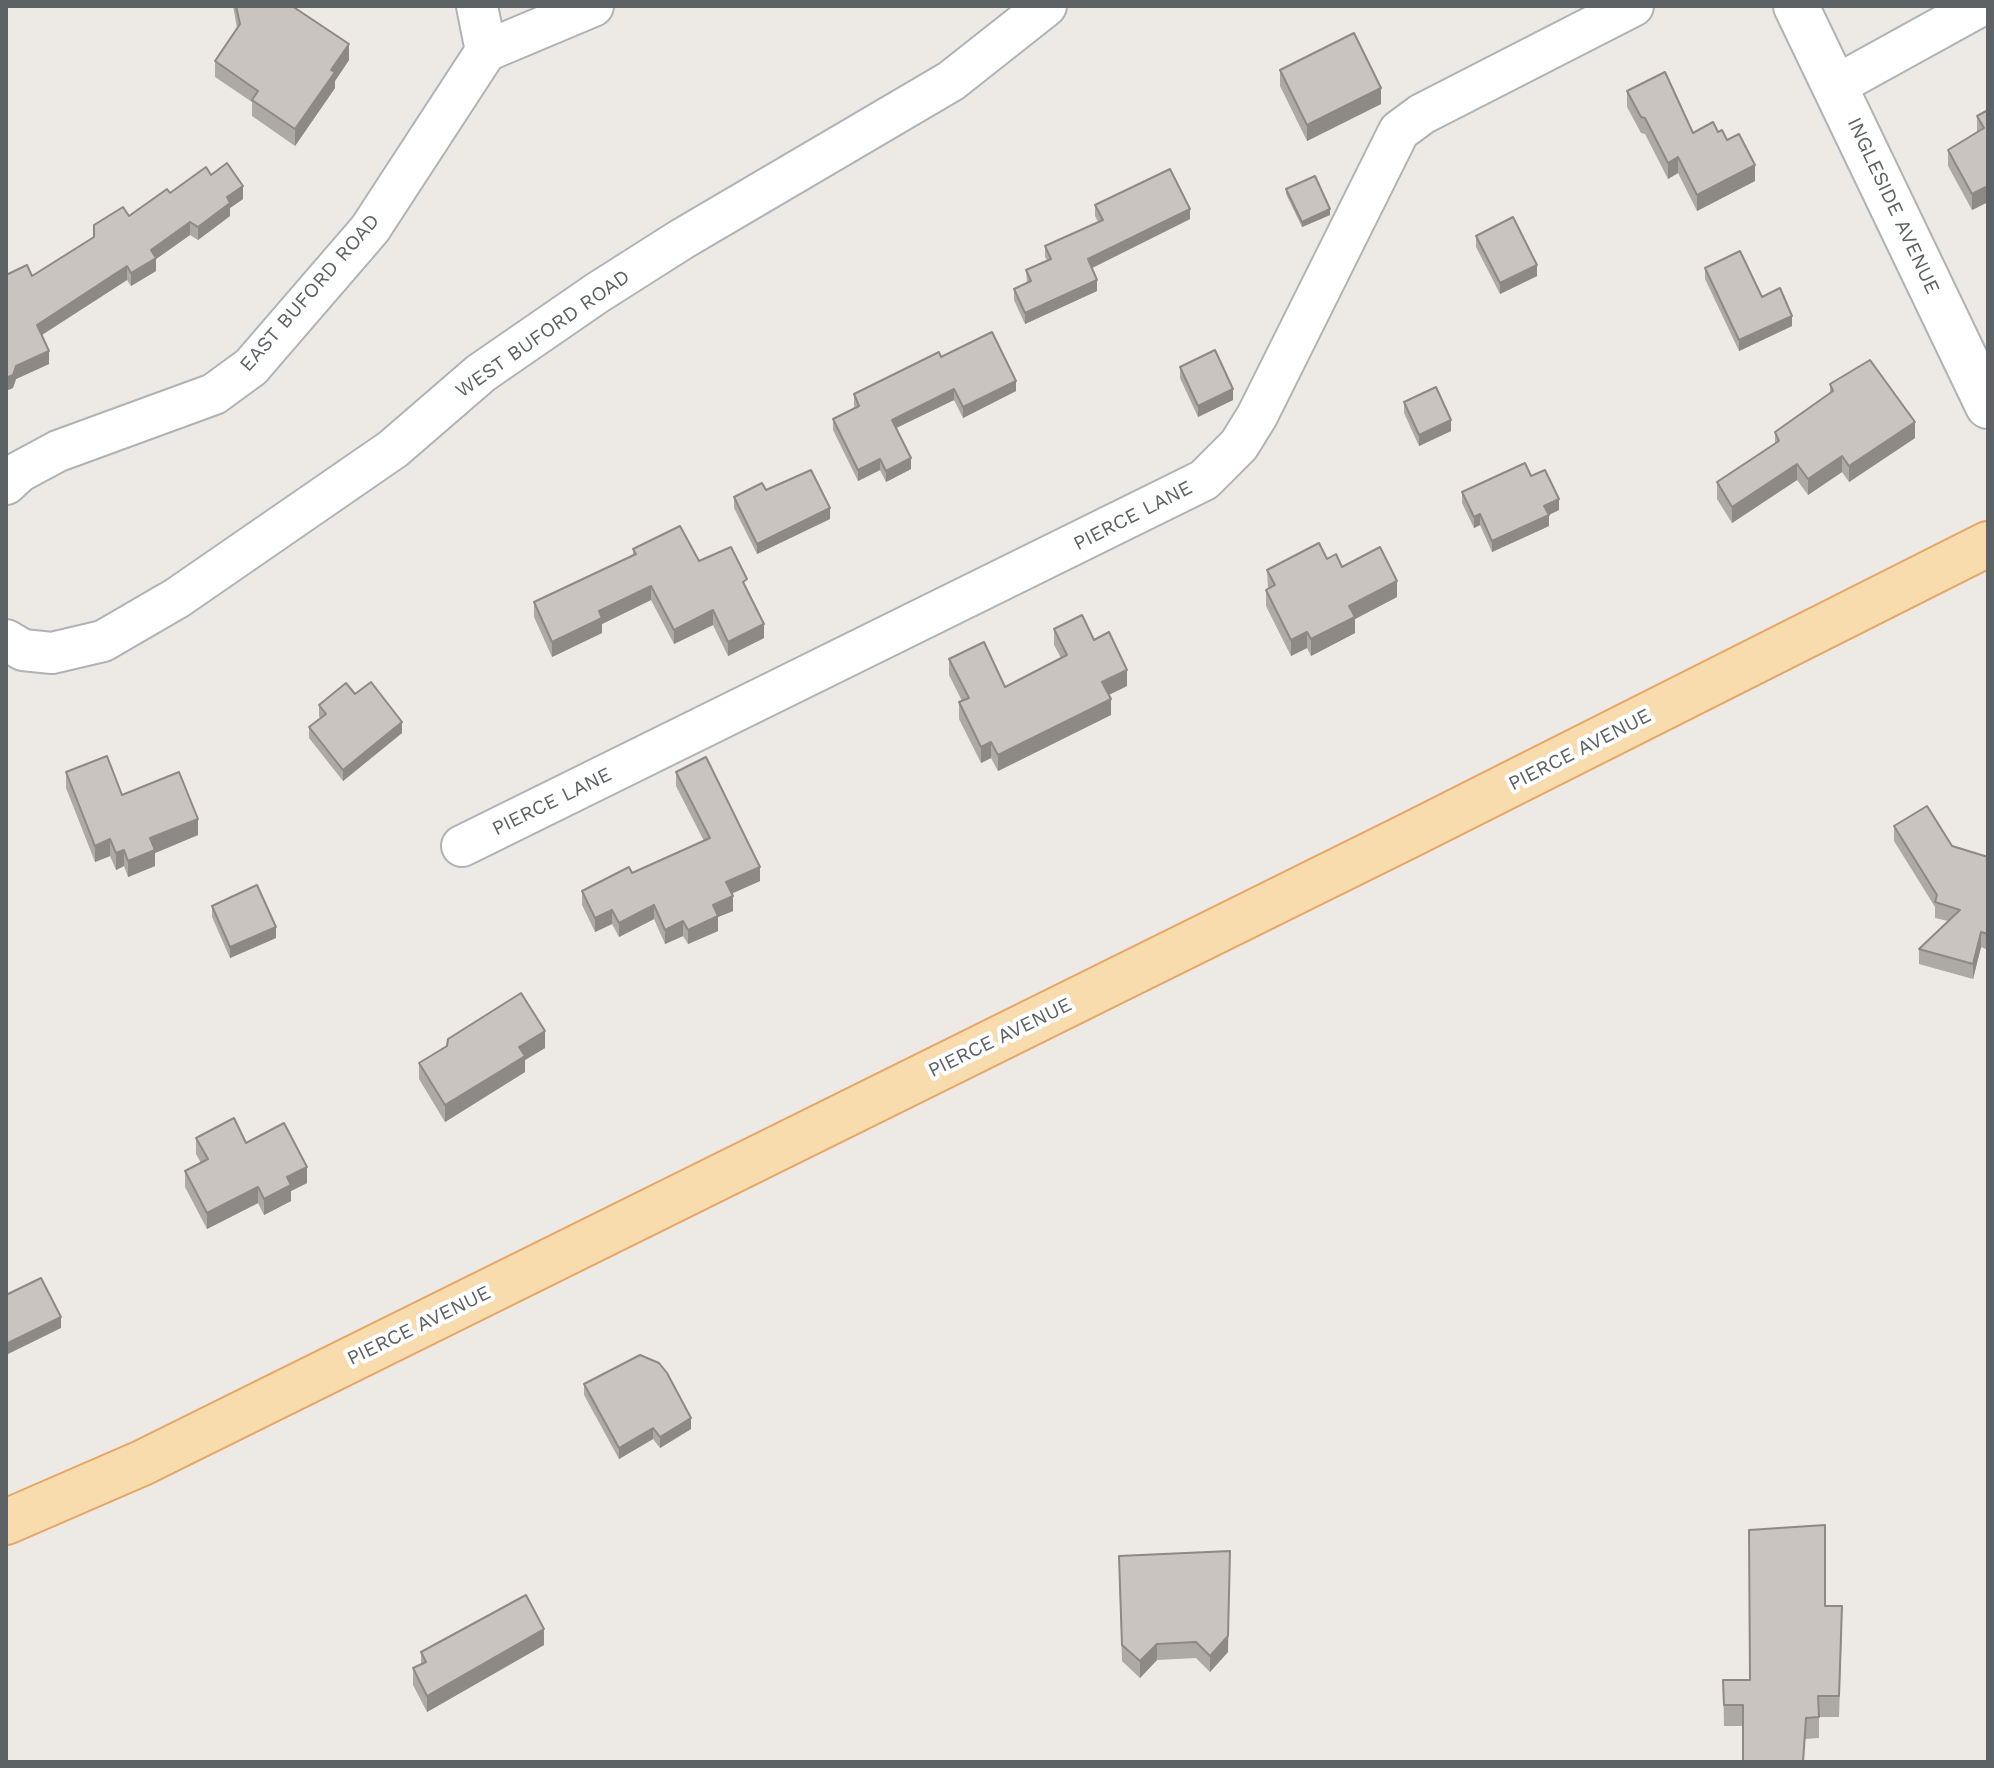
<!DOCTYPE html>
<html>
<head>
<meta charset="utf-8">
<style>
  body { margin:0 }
  #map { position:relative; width:1994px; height:1768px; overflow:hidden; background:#ede9e4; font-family:"Work Sans",sans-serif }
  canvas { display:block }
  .frame { position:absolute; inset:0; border:8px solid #5c6163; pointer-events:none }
</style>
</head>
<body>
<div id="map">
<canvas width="1994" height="1768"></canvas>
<div class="frame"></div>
</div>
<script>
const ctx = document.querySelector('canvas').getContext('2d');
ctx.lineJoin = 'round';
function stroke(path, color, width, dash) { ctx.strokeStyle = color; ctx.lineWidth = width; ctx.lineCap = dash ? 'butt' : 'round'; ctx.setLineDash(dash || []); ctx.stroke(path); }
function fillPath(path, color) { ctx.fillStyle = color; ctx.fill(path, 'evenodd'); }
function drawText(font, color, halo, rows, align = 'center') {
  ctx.font = font + ' "Work Sans",sans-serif'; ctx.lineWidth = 8; ctx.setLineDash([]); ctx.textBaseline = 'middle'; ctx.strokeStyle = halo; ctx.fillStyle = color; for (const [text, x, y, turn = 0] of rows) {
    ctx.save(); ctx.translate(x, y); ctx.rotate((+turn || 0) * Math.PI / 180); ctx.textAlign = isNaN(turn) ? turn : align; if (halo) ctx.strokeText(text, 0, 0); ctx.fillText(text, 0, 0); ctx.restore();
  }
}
const minor = new Path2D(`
  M 477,6 L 486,51
  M 1835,86 L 1980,6
  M 6,484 L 19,472 L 58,451 L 214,394 L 251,367 L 370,229 L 486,51 L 593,6
  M 6,640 L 23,650 L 52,653 L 103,641 L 177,598 L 393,449 L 481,373 L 597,293 L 682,239 L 951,81 L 1046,6
  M 462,846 L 1204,480 L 1239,445 L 1257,416 L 1399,131 L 1422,114 L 1633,6`);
const tertiary = new Path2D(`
  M 1796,6 L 1988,406`);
const primary = new Path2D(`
  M 6,1522 L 142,1463 L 1408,836 L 1988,544`);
const wall = new Path2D(`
  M 233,6 L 292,6 L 349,60 L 335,81 L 335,88 L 295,146 L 252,116 L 252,102 L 215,77 L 215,61 L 237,28 Z
  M 1280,70 L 1381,104 L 1307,141 L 1280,86 Z
  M 1627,91 L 1693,133 L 1718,132 L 1727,140 L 1755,181 L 1697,211 L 1678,173 L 1668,179 L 1645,134 L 1641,133 L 1627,107 Z
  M 1988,110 L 1988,202 L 1972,210 L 1948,166 L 1948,150 L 1977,132 L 1977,116 Z
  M 211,175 L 243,199 L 230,208 L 230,216 L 198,240 L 190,235 L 156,259 L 156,271 L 131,286 L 127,280 L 42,335 L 49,364 L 16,379 L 13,388 L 32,276 L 170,193 Z
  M 1286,189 L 1330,215 L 1302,227 L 1286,194 Z
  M 1095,205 L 1190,219 L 1092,268 L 1097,291 L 1025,324 L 1014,300 L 1014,289 L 1027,283 L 1026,270 L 1047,260 L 1045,257 L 1045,246 L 1098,222 L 1095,216 Z
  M 1476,236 L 1537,276 L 1500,294 L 1476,247 Z
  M 1705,268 L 1762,297 L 1792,326 L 1739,351 L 1705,279 Z
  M 941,357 L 1016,391 L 963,418 L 954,400 L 896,428 L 911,469 L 886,482 L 880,470 L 858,481 L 833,430 L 833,419 L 855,408 L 854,405 L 854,394 Z
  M 1180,367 L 1233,400 L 1198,417 L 1180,378 Z
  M 1830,384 L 1915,438 L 1849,482 L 1842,472 L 1808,495 L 1797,480 L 1732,523 L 1717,499 L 1717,482 L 1775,444 L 1775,432 L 1830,393 Z
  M 1404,402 L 1451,431 L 1419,446 L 1404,413 Z
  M 1531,476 L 1559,510 L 1549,515 L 1549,526 L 1492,552 L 1480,525 L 1474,528 L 1462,503 L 1462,492 Z
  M 766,490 L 830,519 L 757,554 L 734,508 L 734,497 Z
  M 633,549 L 699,561 L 747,591 L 764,638 L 728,656 L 713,625 L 674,644 L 651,600 L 602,624 L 602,633 L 552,657 L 534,617 L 534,602 L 633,555 Z
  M 1327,559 L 1397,597 L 1355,619 L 1355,633 L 1311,656 L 1307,648 L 1291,656 L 1266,606 L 1266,590 L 1268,588 L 1267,570 Z
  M 1054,629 L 1094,640 L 1127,686 L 1109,695 L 1111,715 L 998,771 L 991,758 L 981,763 L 959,719 L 959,702 L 962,701 L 949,675 L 949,659 L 1005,687 L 1061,658 L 1054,645 Z
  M 355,694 L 402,733 L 343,781 L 309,738 L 309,727 L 320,718 L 319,716 L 319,705 Z
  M 66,772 L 122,795 L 198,835 L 155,853 L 155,866 L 128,877 L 124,866 L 116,870 L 110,856 L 95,862 L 66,788 Z
  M 676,772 L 760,881 L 731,894 L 733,911 L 718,917 L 718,931 L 688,944 L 683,936 L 665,944 L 654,919 L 619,937 L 612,924 L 595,932 L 582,905 L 582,891 L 632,873 L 704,841 L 676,786 Z
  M 1894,826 L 1988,857 L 1988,950 L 1981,947 L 1973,979 L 1919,964 L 1919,949 L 1948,921 L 1935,918 L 1935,907 L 1894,841 Z
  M 212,906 L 276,938 L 230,958 L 212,917 Z
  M 545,1048 L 525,1060 L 525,1072 L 445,1122 L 419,1079 L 419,1063 Z
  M 196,1138 L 246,1143 L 307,1183 L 291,1191 L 291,1201 L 264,1215 L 258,1203 L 207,1229 L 185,1187 L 185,1171 L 201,1163 L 196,1154 Z
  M 584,1384 L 691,1429 L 660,1448 L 653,1439 L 619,1459 L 584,1395 Z
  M 1119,1572 L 1228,1652 L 1210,1672 L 1196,1658 L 1157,1660 L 1140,1678 L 1122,1661 Z
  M 1825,1606 L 1842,1627 L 1839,1717 L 1819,1717 L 1819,1738 L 1806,1739 L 1743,1726 L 1724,1726 L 1723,1680 L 1750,1680 Z
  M 544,1645 L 427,1712 L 413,1685 L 413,1668 L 421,1664 L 421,1652 Z`);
const shadedWall = new Path2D(`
  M 349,44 L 349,60 L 335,81 L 335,88 L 295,146 L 295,129 L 331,70 Z
  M 1381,88 L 1381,104 L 1307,141 L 1307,125 Z
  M 1678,157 L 1678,173 L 1668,179 L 1668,163 Z
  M 1755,165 L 1755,181 L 1697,211 L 1697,195 Z
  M 243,186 L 243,199 L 230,208 L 230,216 L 198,240 L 198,227 L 227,197 Z
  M 1988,186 L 1988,202 L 1972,210 L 1972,194 Z
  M 1190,209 L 1190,219 L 1088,270 L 1088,259 Z
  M 1330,209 L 1330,215 L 1302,227 L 1302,222 Z
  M 190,222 L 190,235 L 156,259 L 156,271 L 131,286 L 131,273 L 151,250 Z
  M 1537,265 L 1537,276 L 1500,294 L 1500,283 Z
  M 127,266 L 127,280 L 37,338 L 37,325 Z
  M 1097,280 L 1097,291 L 1025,324 L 1025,313 Z
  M 1792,316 L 1792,326 L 1739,351 L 1739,340 Z
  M 49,351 L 49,364 L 16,379 L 13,388 L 6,391 L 6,378 L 16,366 Z
  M 1016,381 L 1016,391 L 963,418 L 963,407 Z
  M 954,389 L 954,400 L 892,430 L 892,420 Z
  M 1233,389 L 1233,400 L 1198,417 L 1198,406 Z
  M 1451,420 L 1451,431 L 1419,446 L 1419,435 Z
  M 1915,422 L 1915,438 L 1849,482 L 1849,466 Z
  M 1842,456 L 1842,472 L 1808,495 L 1808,479 Z
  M 911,458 L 911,469 L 886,482 L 886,471 Z
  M 880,459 L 880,470 L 858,481 L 858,470 Z
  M 1797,464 L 1797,480 L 1732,523 L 1732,507 Z
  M 1559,499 L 1559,510 L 1544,517 L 1544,506 Z
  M 830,508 L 830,519 L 757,554 L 757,544 Z
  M 1480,514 L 1480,525 L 1474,528 L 1474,517 Z
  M 1549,515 L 1549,526 L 1492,552 L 1492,541 Z
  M 1397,581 L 1397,597 L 1355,619 L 1355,633 L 1311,656 L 1311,639 L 1349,606 Z
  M 651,586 L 651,600 L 602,624 L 602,633 L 552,657 L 552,642 L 599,611 Z
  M 713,610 L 713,625 L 674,644 L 674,630 Z
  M 764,624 L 764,638 L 728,656 L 728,642 Z
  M 1307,632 L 1307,648 L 1291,656 L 1291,640 Z
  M 1127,670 L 1127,686 L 1102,698 L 1102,682 Z
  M 1111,699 L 1111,715 L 998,771 L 998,755 Z
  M 402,722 L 402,733 L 343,781 L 343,770 Z
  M 991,742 L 991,758 L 981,763 L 981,747 Z
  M 198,819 L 198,835 L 155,853 L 155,866 L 128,877 L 128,861 L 150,838 Z
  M 110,839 L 110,856 L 95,862 L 95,846 Z
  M 124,850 L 124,866 L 116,870 L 116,853 Z
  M 760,867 L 760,881 L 726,896 L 726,882 Z
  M 733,896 L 733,911 L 718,917 L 718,931 L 688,944 L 688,930 L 713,905 Z
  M 654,905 L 654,919 L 619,937 L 619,923 Z
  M 612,910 L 612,924 L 595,932 L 595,918 Z
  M 683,921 L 683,936 L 665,944 L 665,930 Z
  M 276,927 L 276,938 L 230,958 L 230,947 Z
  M 1981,932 L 1981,947 L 1973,979 L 1973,964 Z
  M 545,1031 L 545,1048 L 525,1060 L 525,1072 L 445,1122 L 445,1105 L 519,1047 Z
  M 307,1167 L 307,1183 L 291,1191 L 291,1201 L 264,1215 L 264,1199 L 287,1177 Z
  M 258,1187 L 258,1203 L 207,1229 L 207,1213 Z
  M 61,1317 L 61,1328 L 6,1355 L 6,1344 Z
  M 691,1418 L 691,1429 L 660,1448 L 660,1437 Z
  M 653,1428 L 653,1439 L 619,1459 L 619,1448 Z
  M 1230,1551 L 1228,1652 L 1210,1672 L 1210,1656 Z
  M 544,1629 L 544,1645 L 427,1712 L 427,1696 Z
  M 1157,1644 L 1157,1660 L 1140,1678 L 1140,1661 Z`);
const building = new Path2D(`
  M 236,6 L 292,6 L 349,44 L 331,70 L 335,72 L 295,129 L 252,100 L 258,91 L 215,61 L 240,24 Z
  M 1354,33 L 1381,88 L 1307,125 L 1280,70 Z
  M 1665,72 L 1693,133 L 1713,122 L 1718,132 L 1722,130 L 1727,140 L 1739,134 L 1755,165 L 1697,195 L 1678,157 L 1668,163 L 1645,118 L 1641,117 L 1627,91 Z
  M 1988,110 L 1988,186 L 1972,194 L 1948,150 L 1984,128 L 1977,116 Z
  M 227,163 L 243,186 L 227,197 L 230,203 L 198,227 L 190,222 L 151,250 L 156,258 L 131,273 L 127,266 L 37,325 L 49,351 L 16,366 L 13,375 L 6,378 L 6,275 L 27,265 L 32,276 L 94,237 L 94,225 L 123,207 L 129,216 L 167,189 L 170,193 L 206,167 L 211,175 Z
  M 1170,169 L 1190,209 L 1088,259 L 1097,280 L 1025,313 L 1014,289 L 1031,281 L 1026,270 L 1051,259 L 1045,246 L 1103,220 L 1095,205 Z
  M 1315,176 L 1330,209 L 1302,222 L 1286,189 Z
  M 1513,217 L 1537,265 L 1500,283 L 1476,236 Z
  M 1740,251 L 1762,297 L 1780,288 L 1792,316 L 1739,340 L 1705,268 Z
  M 992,332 L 1016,381 L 963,407 L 954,389 L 892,420 L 911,458 L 886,471 L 880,459 L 858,470 L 833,419 L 859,406 L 854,394 L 939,352 L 941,357 Z
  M 1215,350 L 1233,389 L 1198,406 L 1180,367 Z
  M 1870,360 L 1915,422 L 1849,466 L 1842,456 L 1808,479 L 1797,464 L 1732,507 L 1717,482 L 1779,441 L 1775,432 L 1833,391 L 1830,384 Z
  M 1436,387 L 1451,420 L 1419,435 L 1404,402 Z
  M 1525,463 L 1531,476 L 1545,470 L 1559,499 L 1544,506 L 1549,515 L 1492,541 L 1480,514 L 1474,517 L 1462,492 Z
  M 811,470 L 830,508 L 757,544 L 734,497 L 762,483 L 766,490 Z
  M 680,526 L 699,561 L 731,547 L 747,579 L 743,582 L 764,624 L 728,642 L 713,610 L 674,630 L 651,586 L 599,611 L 602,618 L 552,642 L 534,602 L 636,554 L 633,549 Z
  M 1319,543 L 1327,559 L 1336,554 L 1342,567 L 1380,547 L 1397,581 L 1349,606 L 1355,617 L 1311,639 L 1307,632 L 1291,640 L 1266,590 L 1275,585 L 1267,570 Z
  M 1082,615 L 1094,640 L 1109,632 L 1127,670 L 1102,682 L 1111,699 L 998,755 L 991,742 L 981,747 L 959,702 L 969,698 L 949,659 L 984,642 L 1005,687 L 1067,655 L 1054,629 Z
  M 371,682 L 402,722 L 343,770 L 309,727 L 326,714 L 319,705 L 346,683 L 355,694 Z
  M 107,756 L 122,795 L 179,772 L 198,819 L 150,838 L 155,850 L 128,861 L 124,850 L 116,853 L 110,839 L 95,846 L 66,772 Z
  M 706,757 L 760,867 L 726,882 L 733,896 L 713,905 L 718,916 L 688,930 L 683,921 L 665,930 L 654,905 L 619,923 L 612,910 L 595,918 L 582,891 L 629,867 L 632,873 L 710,838 L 676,772 Z
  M 1927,806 L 1952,846 L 1988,857 L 1988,934 L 1981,932 L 1973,964 L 1919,949 L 1960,910 L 1935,902 L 1937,895 L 1894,826 Z
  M 257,885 L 276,927 L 230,947 L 212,906 Z
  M 521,993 L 545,1031 L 519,1047 L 525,1056 L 445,1105 L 419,1063 L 447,1046 L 448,1039 Z
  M 234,1118 L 246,1143 L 284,1123 L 307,1167 L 287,1177 L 291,1185 L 264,1199 L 258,1187 L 207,1213 L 185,1171 L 208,1159 L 196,1138 Z
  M 41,1278 L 61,1317 L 6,1344 L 6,1295 Z
  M 640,1355 L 659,1363 L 667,1373 L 691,1418 L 660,1437 L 653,1428 L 619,1448 L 584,1384 Z
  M 1825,1525 L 1825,1606 L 1842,1606 L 1839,1696 L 1818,1696 L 1819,1717 L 1806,1718 L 1803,1762 L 1743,1762 L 1743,1705 L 1724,1705 L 1723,1680 L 1750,1680 L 1749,1530 Z
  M 1230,1551 L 1228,1636 L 1210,1656 L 1196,1642 L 1157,1644 L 1140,1661 L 1122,1645 L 1119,1556 Z
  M 526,1595 L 544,1629 L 427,1696 L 413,1668 L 426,1662 L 421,1652 Z`);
const streetNames = [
  ["INGLESIDE AVENUE",1893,206,65],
  ["EAST BUFORD ROAD",310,293,-49],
  ["WEST BUFORD ROAD",543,334,-35],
  ["PIERCE LANE",1133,516,-27],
  ["PIERCE AVENUE",1580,750,-27],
  ["PIERCE LANE",552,802,-26],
  ["PIERCE AVENUE",1000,1038,-26],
  ["PIERCE AVENUE",419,1326,-26]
];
stroke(minor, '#afb3b5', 44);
stroke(tertiary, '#afb3b5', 48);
stroke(primary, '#e6a564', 48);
stroke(minor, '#fff', 40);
stroke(tertiary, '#fff', 44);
stroke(primary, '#f8dcae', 44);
fillPath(wall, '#ada9a5');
fillPath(shadedWall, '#8d8986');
fillPath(building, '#c9c4c0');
stroke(building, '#8d8986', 2);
drawText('20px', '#5c6163', '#fff', streetNames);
</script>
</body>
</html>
